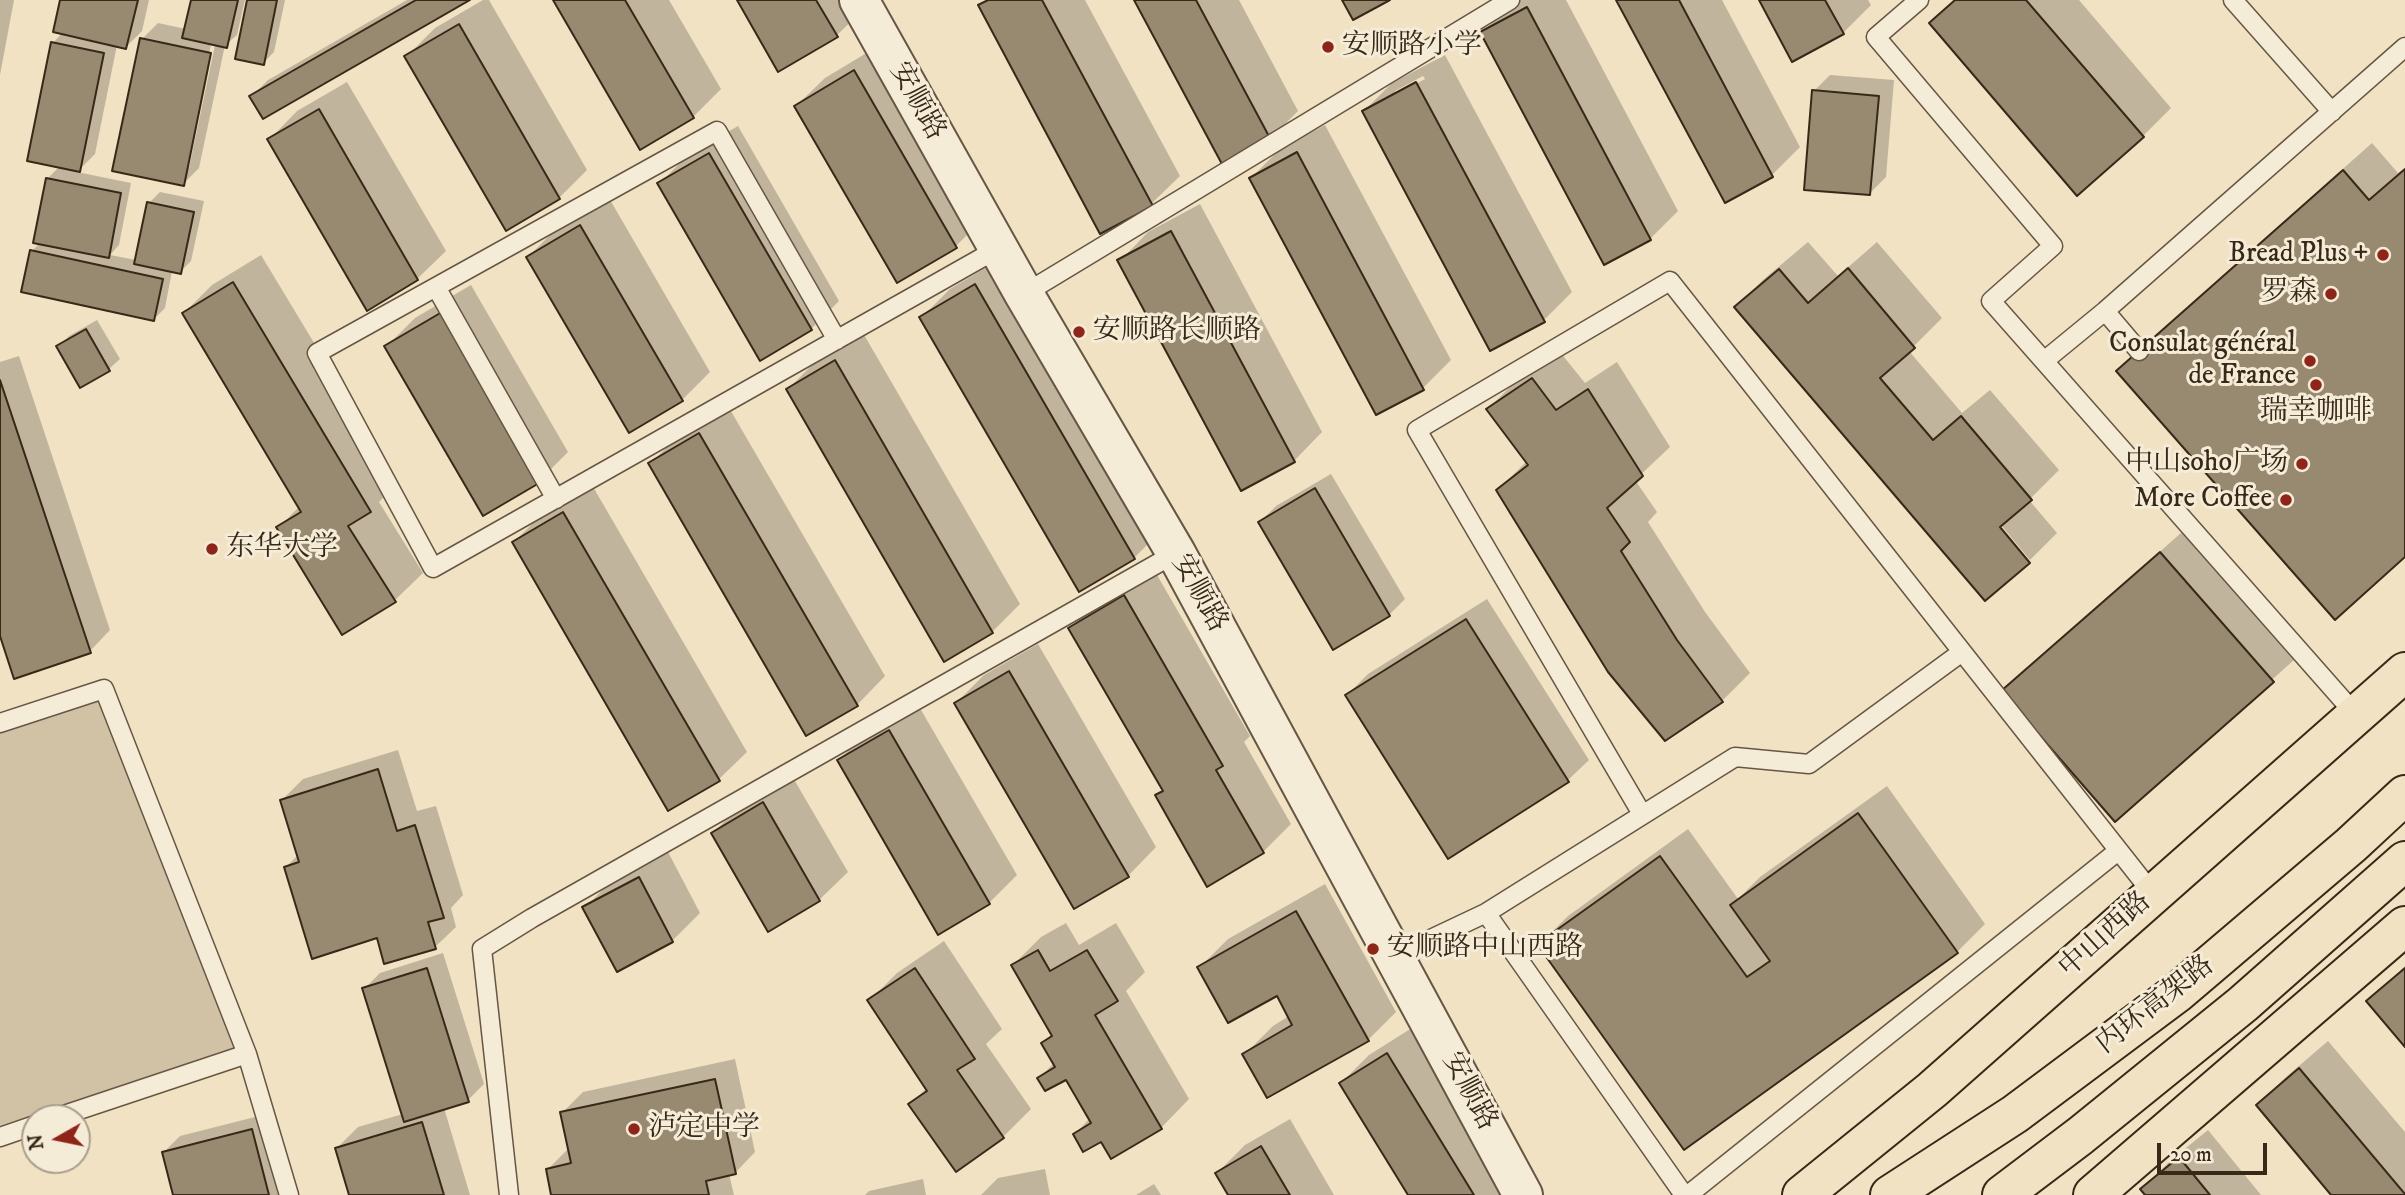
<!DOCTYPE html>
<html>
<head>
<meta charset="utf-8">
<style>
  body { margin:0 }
  #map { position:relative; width:2405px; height:1195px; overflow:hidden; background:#f0e2c3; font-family:"IM FELL DW Pica",serif }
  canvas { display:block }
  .north { position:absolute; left:21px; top:1104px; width:70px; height:70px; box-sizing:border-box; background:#f5ecd8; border:2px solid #a99e8b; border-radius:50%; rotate:261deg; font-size:19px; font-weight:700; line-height:28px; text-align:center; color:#382818 }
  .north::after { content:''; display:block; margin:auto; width:24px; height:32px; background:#8f2418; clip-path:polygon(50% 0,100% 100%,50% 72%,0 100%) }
  .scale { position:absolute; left:2157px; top:1143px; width:110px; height:32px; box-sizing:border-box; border:4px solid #382818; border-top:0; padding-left:9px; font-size:21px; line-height:24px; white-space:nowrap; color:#382818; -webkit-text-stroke:5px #f5ecd8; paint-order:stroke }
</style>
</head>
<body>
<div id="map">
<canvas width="2405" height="1195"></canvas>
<div class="north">N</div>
<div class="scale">20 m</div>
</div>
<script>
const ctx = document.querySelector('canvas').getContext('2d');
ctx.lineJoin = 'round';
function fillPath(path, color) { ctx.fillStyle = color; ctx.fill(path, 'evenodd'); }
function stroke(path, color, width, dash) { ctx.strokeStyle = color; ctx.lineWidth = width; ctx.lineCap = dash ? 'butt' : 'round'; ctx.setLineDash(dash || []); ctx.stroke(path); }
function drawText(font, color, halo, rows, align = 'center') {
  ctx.font = font + ' "IM FELL DW Pica","Noto Serif SC",serif'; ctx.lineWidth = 6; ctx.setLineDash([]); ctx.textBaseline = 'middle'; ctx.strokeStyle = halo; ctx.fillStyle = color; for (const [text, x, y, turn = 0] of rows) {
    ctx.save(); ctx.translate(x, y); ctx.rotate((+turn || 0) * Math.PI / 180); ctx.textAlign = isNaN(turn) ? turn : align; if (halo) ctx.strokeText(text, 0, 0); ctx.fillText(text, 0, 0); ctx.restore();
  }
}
const green = new Path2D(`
  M 104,689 L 247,1054 L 55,1118 L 35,1118 L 0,1136 L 0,722 Z`);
const shadow = new Path2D(`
  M 0,0 L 14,0 L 0,75 Z
  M 62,0 L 149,0 L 142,31 L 126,47 L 117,45 L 95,154 L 77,172 L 131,183 L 119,245 L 110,255 L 136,260 L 149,203 L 160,192 L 204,201 L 191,261 L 180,272 L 172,271 L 165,308 L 154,319 L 32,251 L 40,243 L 47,179 L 60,166 L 53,43 L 63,32 Z
  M 192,0 L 245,0 L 237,35 L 225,45 L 199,168 L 183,184 L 142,39 L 158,23 L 186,29 ZM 211,44 L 215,45 L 189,168 L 186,168 Z
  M 249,0 L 285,0 L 274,52 L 263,63 Z
  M 407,0 L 467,0 L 252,96 L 268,80 Z
  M 483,0 L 489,0 L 587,170 L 559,198 L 407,56 L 435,28 Z
  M 555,0 L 669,0 L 721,89 L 693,117 Z
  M 739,0 L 860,0 L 865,8 L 836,36 Z
  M 986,0 L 1085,0 L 1180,176 L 1151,204 L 981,5 Z
  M 1136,0 L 1239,0 L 1298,111 L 1270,139 Z
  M 1519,0 L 1566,0 L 1678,211 L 1650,239 L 1482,33 L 1510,5 Z
  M 1618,0 L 1722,0 L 1800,147 L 1772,175 L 1726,200 Z
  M 1761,0 L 1868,0 L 1871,5 L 1843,33 Z
  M 1954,0 L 2079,0 L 2171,108 L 2143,136 L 2077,193 L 1931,23 Z
  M 883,43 L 984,218 L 956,246 L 898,281 L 796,106 L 825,78 Z
  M 1445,55 L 1572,292 L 1544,320 L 1364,111 L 1392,83 ZM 1423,76 L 1425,79 L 1395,95 L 1395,91 Z
  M 1830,75 L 1894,80 L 1886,177 L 1870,193 L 1814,91 Z
  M 347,82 L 446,251 L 417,279 L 269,140 L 297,111 Z
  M 1325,125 L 1451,360 L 1423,388 L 1251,178 L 1279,150 Z
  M 738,126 L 839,301 L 811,329 L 659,184 L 687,156 Z
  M 2372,143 L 2398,173 L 2405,168 L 2405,555 L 2119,371 L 2147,343 Z
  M 609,198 L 710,372 L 682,400 L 528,257 L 556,229 Z
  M 1200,204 L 1322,432 L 1294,461 L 1120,261 L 1148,232 Z
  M 1808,242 L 1838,276 L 1877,242 L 1942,318 L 1909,351 L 1962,413 L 1990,390 L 2059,470 L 2029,500 L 2057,533 L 2030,560 L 1996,519 L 1736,307 L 1764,279 Z
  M 261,255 L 398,482 L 379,502 L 423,573 L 394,601 L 279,527 L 300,506 L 184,313 L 212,285 Z
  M 1004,257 L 1162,530 L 1134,558 L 922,317 L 950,289 Z
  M 471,285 L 568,452 L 540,480 L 387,346 L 415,318 Z
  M 97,320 L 120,359 L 109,369 L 58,347 L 69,336 Z
  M 863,333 L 1020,604 L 992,632 L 788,389 L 816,361 Z
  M 1560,352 L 1585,383 L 1617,362 L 1670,447 L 1635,480 L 1657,512 L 1648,522 L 1705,612 L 1750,673 L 1722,701 L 1498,490 L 1527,461 L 1488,409 L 1516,381 Z
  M 19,356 L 110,630 L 90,651 L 0,631 L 0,362 Z
  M 728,406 L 885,676 L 857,705 L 650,464 L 678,436 Z
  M 1331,474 L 1405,599 L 1389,615 L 1260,522 L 1276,506 Z
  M 592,485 L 747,752 L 718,780 L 514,542 L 542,514 Z
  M 2182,532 L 2294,660 L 2115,820 L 2004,691 Z
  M 1153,568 L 1250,736 L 1244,742 L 1291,824 L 1263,852 L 1157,796 L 1164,789 L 1071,628 L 1099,600 Z
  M 1487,599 L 1589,760 L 1568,780 L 1347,695 L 1368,674 Z
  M 1038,644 L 1156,847 L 1128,876 L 956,703 L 984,675 Z
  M 917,703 L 1017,875 L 989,903 L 839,760 L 867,732 Z
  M 398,750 L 417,811 L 436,806 L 463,895 L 451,908 L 456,927 L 435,947 L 378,936 L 286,867 L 299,854 L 282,800 L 303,779 Z
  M 792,776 L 848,872 L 819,900 L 713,833 L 741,805 Z
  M 1887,786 L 1985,924 L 1957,952 L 1684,1147 L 1540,944 L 1568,916 L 1688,829 L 1738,899 L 1760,877 Z
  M 667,850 L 700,913 L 672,941 L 585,908 L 613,879 Z
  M 1325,884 L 1396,1012 L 1368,1040 L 1245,1054 L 1273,1026 L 1289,1016 L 1277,994 L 1200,967 L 1228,939 Z
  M 1066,923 L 1079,945 L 1116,923 L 1145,972 L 1126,991 L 1189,1099 L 1161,1128 L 1102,1139 L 1075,1134 L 1090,1118 L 1066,1077 L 1039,1078 L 1054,1063 L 1043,1043 L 1053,1033 L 1013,965 L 1041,937 Z
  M 944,941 L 1002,1029 L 986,1044 L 1031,1109 L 1003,1137 L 910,1104 L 927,1088 L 869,1001 L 897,973 Z
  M 443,953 L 484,1084 L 468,1100 L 444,1108 L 470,1195 L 351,1195 L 337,1148 L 358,1127 L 403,1114 L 364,989 L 380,973 Z
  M 2405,966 L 2405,1044 L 2369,1001 Z
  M 1415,1026 L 1519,1195 L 1410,1195 L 1341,1083 L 1369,1055 Z
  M 2328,1041 L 2405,1132 L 2405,1195 L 2333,1195 L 2258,1105 L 2286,1077 Z
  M 735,1059 L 755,1152 L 735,1173 L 729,1174 L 734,1195 L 553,1195 L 548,1169 L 568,1149 L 562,1113 L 583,1092 Z
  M 267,1114 L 289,1195 L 175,1195 L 164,1152 L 180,1136 Z
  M 1290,1119 L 1334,1195 L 1230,1195 L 1217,1173 L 1245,1145 Z
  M 2208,1130 L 2261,1195 L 2147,1195 L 2142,1189 L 2170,1161 Z
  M 1045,1169 L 1050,1195 L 981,1195 L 998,1178 Z
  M 923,1179 L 926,1195 L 865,1195 L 869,1191 Z
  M 1154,1184 L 1161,1195 L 1136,1195 Z`);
const building = new Path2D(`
  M 60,0 L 138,0 L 126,49 L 53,32 Z
  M 191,0 L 238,0 L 227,48 L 182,38 Z
  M 247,0 L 277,0 L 264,65 L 235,59 Z
  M 416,0 L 470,0 L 263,119 L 249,96 Z
  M 553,0 L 625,0 L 694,118 L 640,150 Z
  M 737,0 L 816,0 L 838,37 L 778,72 Z
  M 988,0 L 1042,0 L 1153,206 L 1100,234 L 978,5 Z
  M 1134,0 L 1196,0 L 1271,140 L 1223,166 Z
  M 1342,0 L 1390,0 L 1353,20 Z
  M 1616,0 L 1679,0 L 1773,177 L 1725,203 Z
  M 1759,0 L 1825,0 L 1844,34 L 1792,62 Z
  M 1955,0 L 2026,0 L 2144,137 L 2077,196 L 1929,23 Z
  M 1527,7 L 1651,240 L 1604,265 L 1480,32 Z
  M 459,24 L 560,199 L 506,231 L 404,56 Z
  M 140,38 L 211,53 L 184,186 L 112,171 Z
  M 51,42 L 104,53 L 80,172 L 27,161 Z
  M 854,70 L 957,248 L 897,283 L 794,106 Z
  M 1416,82 L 1545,322 L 1490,351 L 1362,111 Z
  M 1812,90 L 1879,96 L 1870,195 L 1804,190 Z
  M 319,109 L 418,280 L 367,311 L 267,139 Z
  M 1297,152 L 1424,390 L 1376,415 L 1249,178 Z
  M 709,153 L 812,330 L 760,361 L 657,183 Z
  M 2405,169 L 2405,557 L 2335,620 L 2116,371 L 2343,170 L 2369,200 Z
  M 46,178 L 121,193 L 109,258 L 33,243 Z
  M 147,202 L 194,212 L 181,274 L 134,264 Z
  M 580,225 L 683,401 L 629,433 L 526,257 Z
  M 1171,231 L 1295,462 L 1241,491 L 1117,260 Z
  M 30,250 L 163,279 L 154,321 L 21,292 Z
  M 1848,268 L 1915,348 L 1880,378 L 1933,440 L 1961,416 L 2032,500 L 2000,527 L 2030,563 L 1985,601 L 1734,307 L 1779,269 L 1808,303 Z
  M 233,282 L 371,512 L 348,526 L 396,602 L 342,635 L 276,527 L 301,512 L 182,313 Z
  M 975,284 L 1135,559 L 1079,592 L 919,317 Z
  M 442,312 L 541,482 L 483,516 L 384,346 Z
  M 86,329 L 110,371 L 80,388 L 56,346 Z
  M 835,360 L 993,633 L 944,662 L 786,389 Z
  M 1532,378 L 1556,410 L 1588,389 L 1643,476 L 1607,508 L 1630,542 L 1621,551 L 1677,640 L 1723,702 L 1665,741 L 1608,672 L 1496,490 L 1528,465 L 1486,409 Z
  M 0,380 L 91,653 L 14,679 L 0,636 Z
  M 699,433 L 858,706 L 806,736 L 648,463 Z
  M 1315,488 L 1390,616 L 1333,650 L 1258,522 Z
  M 563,512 L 720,781 L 668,811 L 512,542 Z
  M 2160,552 L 2274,682 L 2115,822 L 2001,691 Z
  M 1124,595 L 1223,766 L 1216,770 L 1264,853 L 1207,887 L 1155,795 L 1163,791 L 1068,628 Z
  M 1466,619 L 1569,782 L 1448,859 L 1345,695 Z
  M 1009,671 L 1129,877 L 1074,909 L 954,703 Z
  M 889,730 L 990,904 L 938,935 L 837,760 Z
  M 378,769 L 397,831 L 415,825 L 444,918 L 428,922 L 436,949 L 384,964 L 377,938 L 312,959 L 284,867 L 299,862 L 280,800 Z
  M 763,802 L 820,901 L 768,932 L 711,833 Z
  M 1858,813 L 1958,953 L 1684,1150 L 1537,944 L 1660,856 L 1747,977 L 1770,961 L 1730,905 Z
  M 639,877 L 673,942 L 617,972 L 582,907 Z
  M 1296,911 L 1369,1041 L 1267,1098 L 1242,1054 L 1292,1025 L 1277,996 L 1228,1023 L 1197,967 Z
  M 1038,950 L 1050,971 L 1087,950 L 1118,1001 L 1095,1015 L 1162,1129 L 1111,1159 L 1101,1142 L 1083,1152 L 1073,1134 L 1091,1123 L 1066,1080 L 1045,1091 L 1037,1078 L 1055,1067 L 1041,1043 L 1052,1036 L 1011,965 Z
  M 427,968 L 469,1102 L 404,1122 L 362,988 Z
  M 915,968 L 975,1059 L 957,1070 L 1004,1138 L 956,1172 L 908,1104 L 927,1091 L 867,1000 Z
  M 2405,968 L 2405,1047 L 2366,1001 Z
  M 1387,1053 L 1474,1195 L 1408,1195 L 1339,1083 Z
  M 2299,1068 L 2405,1194 L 2405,1195 L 2331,1195 L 2256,1105 Z
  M 715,1079 L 736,1174 L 706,1181 L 709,1195 L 551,1195 L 546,1169 L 571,1163 L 560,1112 Z
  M 422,1122 L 444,1195 L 349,1195 L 335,1148 Z
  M 252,1129 L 269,1195 L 173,1195 L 162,1152 Z
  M 1261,1146 L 1290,1195 L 1228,1195 L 1215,1173 Z
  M 2179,1157 L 2210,1195 L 2145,1195 L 2140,1189 Z`);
const service = new Path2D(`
  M 1919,0 L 1876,37 L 2053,246 L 1991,301 L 2356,715
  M 2233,0 L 2332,112
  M 436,287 L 556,499
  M 1024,294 L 1510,0
  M 2105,311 L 2139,351
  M 837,340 L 717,131 L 317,353 L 433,568 L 999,248
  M 2044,361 L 2105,311 L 2405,47
  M 0,723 L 104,689 L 247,1054 L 289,1195
  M 1642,814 L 1417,430 L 1670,281 L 2153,894
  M 1486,913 L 1684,1195
  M 1395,956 L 1486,913 L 1735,757 L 1809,764 L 1962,652
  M 55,1118 L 247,1054
  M 0,1137 L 35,1125
  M 509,1195 L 482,949 L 532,918 L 1176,553
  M 1688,1195 L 2118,851`);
const tertiary = new Path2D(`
  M 859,0 L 1024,294 L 1176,553 L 1523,1195`);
const primary = new Path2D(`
  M 1802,1195 L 1932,1090 L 2405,672
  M 2093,1195 L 2405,926`);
const trunk = new Path2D(`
  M 1890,1195 L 2015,1114 L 2177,993 L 2351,845 L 2405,795
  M 2002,1195 L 2080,1136 L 2243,1004 L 2405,861`);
const markers = [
  [1328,47,7,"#8f2418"],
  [2383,255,7,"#8f2418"],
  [2331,294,7,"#8f2418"],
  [1079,332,7,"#8f2418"],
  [2310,361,7,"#8f2418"],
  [2316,385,7,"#8f2418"],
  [2302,464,7,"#8f2418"],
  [2286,500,7,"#8f2418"],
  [212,549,7,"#8f2418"],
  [1373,949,7,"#8f2418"],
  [634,1129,7,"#8f2418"]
];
const poiNames = [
  ["安顺路小学",1342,47],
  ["Bread Plus +",2369,255,"right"],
  ["罗森",2317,294,"right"],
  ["安顺路长顺路",1093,332],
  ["Consulat général",2296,345,"right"],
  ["de France",2296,377,"right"],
  ["瑞幸咖啡",2316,413,"center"],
  ["中山soho广场",2288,464,"right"],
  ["More Coffee",2272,500,"right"],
  ["东华大学",226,549],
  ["安顺路中山西路",1387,949],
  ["泸定中学",648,1129]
];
const streetNames = [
  ["安顺路",916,102,61],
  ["安顺路",1198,594,61],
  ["中山西路",2106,936,-42],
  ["内环高架路",2156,1006,-38],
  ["安顺路",1468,1092,62]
];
fillPath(green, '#d1c2a6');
fillPath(shadow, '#0003');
fillPath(building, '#988971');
stroke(building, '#382818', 2);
stroke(service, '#665643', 21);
stroke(tertiary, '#665643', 42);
stroke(primary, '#382818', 42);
stroke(trunk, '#382818', 42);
stroke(service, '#f5ecd8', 18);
stroke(tertiary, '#f5ecd8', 38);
stroke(primary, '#f0e2c3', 38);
stroke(trunk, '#f0e2c3', 38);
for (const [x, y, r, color] of markers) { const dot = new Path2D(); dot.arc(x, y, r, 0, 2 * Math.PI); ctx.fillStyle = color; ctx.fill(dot); stroke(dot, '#f5ecd8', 2.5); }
drawText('28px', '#382818', '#f5ecd8', poiNames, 'left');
drawText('28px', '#382818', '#f5ecd8', streetNames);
</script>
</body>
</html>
